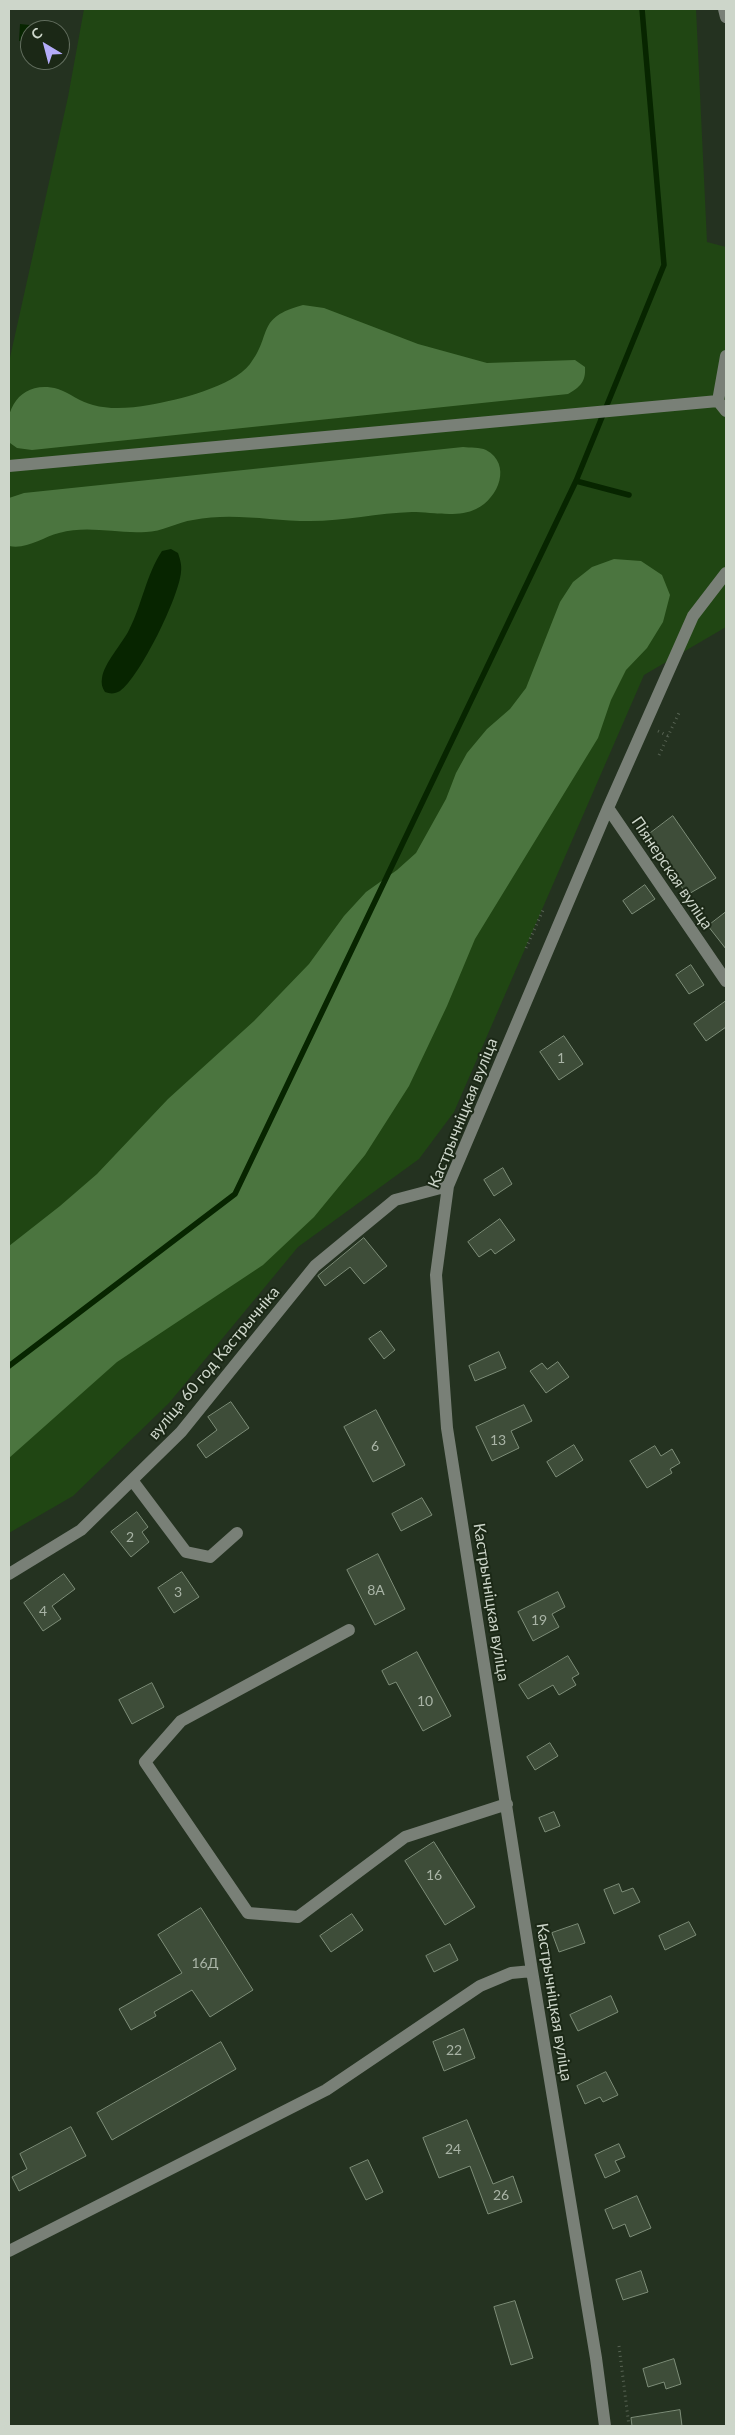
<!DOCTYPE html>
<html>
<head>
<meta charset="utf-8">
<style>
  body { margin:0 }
  #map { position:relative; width:735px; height:2435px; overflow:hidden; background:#243220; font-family:Lato,sans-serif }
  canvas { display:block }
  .frame { position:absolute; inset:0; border:10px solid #cdd6ca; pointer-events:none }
  .north { position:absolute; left:20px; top:20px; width:50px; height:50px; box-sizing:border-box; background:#1b2816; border:1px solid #626e5e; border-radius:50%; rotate:323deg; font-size:14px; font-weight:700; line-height:20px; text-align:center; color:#cdd6ca }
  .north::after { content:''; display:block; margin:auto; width:18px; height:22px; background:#b4acf9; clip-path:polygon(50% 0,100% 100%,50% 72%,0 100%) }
</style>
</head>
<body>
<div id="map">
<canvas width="735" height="2435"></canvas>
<div class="frame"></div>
<div class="north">С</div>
</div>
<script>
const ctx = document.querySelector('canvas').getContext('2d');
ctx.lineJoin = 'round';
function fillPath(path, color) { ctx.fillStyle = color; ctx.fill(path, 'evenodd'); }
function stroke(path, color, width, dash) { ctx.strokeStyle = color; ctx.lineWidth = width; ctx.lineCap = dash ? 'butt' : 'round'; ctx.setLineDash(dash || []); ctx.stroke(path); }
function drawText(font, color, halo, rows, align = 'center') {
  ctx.font = font + ' Lato,sans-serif'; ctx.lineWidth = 4; ctx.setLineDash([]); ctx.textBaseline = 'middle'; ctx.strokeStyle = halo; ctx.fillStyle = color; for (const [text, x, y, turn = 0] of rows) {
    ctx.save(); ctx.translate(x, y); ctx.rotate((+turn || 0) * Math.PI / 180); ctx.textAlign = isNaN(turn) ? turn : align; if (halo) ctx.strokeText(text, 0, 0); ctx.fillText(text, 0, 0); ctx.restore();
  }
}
const green = new Path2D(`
  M 84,9 L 696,9 L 707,242 L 726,247 L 726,627 L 644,675 L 454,1112 L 419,1159 L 298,1247 L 169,1403 L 73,1496 L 9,1533 L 9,362 L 68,97 Z`);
const forest = new Path2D(`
  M 303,305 L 324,308 L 418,344 L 487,363 L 575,360 L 585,367 C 586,382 580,387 568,394 L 32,450 L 17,448 L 10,443 C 1,410 21,379 58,389 C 70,393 80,402 93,405 C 111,410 131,408 149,405 C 178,400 232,387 250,364 C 273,334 255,318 303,305 Z
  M 463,447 C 470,448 480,447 486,450 C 512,464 499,498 476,509 C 458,518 431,512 412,512 C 378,513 344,521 310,521 C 271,521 232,512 193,520 C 178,522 161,532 146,532 C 116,534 89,525 59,533 C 43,537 26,550 9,546 L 9,498 L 24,493 Z
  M 614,559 L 641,561 L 662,575 L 670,595 L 663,622 L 647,648 L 626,670 L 611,700 L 598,738 L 475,939 L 447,1006 L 409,1086 L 365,1155 L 314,1217 L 263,1265 L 117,1362 L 9,1458 L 9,1246 L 60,1206 L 97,1174 L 168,1099 L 254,1021 L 309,964 L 344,916 L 366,892 L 397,870 L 416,853 L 446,799 L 456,773 L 467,753 L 487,729 L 510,709 L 526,688 L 560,602 L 573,582 L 592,567 Z`);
const water = new Path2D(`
  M 20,24 L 48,27 L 47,30 L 30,30 L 30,42 L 19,41 Z
  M 171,549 L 178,553 C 180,559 182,565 181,572 C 179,597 140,677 120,691 C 115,694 110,694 105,692 C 102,688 101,683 102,678 C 104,663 122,644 129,630 C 142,605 146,575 162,551 Z`);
const stream = new Path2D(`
  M 576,481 L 629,495
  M 9,1366 L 235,1194 L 576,481 L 664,265 L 642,9`);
const building = new Path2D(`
  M 673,816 L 716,878 L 687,895 L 648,835 Z
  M 645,885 L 655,899 L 632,914 L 623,901 Z
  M 726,912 L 726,949 L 708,926 Z
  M 691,965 L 704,985 L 689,994 L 676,975 Z
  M 726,1001 L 726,1027 L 706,1041 L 694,1024 Z
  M 564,1036 L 583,1064 L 559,1080 L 540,1052 Z
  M 503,1168 L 512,1184 L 494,1196 L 484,1180 Z
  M 500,1219 L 515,1240 L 495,1254 L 491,1249 L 479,1257 L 468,1242 Z
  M 364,1238 L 387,1266 L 364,1284 L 350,1267 L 325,1286 L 318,1276 Z
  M 381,1331 L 395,1350 L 384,1359 L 369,1339 Z
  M 499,1352 L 506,1368 L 475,1381 L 469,1366 Z
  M 558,1362 L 569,1377 L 546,1393 L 530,1371 L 542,1363 L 547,1369 Z
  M 231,1402 L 249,1428 L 206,1458 L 197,1445 L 217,1430 L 208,1417 Z
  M 524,1405 L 532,1421 L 511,1431 L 519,1448 L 492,1461 L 476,1427 Z
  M 376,1410 L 405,1465 L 373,1482 L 344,1427 Z
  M 574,1445 L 583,1460 L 556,1477 L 547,1462 Z
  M 655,1446 L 661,1456 L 672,1449 L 680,1463 L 670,1469 L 672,1473 L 647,1488 L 630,1461 Z
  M 422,1498 L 432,1515 L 401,1531 L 392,1514 Z
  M 137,1512 L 148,1527 L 142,1532 L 149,1542 L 131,1557 L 111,1532 Z
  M 378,1554 L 405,1609 L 375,1625 L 347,1570 Z
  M 182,1572 L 199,1597 L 174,1613 L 158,1588 Z
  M 64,1574 L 75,1589 L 52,1606 L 61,1619 L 43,1631 L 24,1603 Z
  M 558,1592 L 565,1607 L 552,1614 L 559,1627 L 533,1641 L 518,1612 Z
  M 417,1652 L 451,1716 L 423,1731 L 396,1682 L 389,1685 L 382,1671 Z
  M 568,1656 L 579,1674 L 572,1678 L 576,1685 L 559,1695 L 553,1685 L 528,1699 L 519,1685 Z
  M 152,1683 L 164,1707 L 132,1724 L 119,1700 Z
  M 550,1743 L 558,1756 L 535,1770 L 527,1757 Z
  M 554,1812 L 560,1826 L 545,1832 L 539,1818 Z
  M 434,1842 L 475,1907 L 445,1925 L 405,1861 Z
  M 619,1884 L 622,1892 L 633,1888 L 640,1902 L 614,1914 L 604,1890 Z
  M 201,1908 L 253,1990 L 210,2017 L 192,1990 L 154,2012 L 156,2016 L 131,2030 L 119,2009 L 182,1973 L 158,1935 Z
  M 352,1914 L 363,1930 L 331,1952 L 320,1936 Z
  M 689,1922 L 696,1935 L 665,1950 L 659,1936 Z
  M 578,1924 L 585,1943 L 559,1952 L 552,1933 Z
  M 450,1944 L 458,1960 L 434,1972 L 426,1956 Z
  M 611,1996 L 618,2012 L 578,2031 L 570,2015 Z
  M 464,2029 L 475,2058 L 444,2071 L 433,2042 Z
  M 221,2042 L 236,2069 L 112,2140 L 97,2113 Z
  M 606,2072 L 618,2095 L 603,2102 L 600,2097 L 585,2104 L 577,2086 Z
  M 467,2120 L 493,2184 L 513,2176 L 522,2202 L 488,2214 L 470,2166 L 439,2178 L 423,2138 Z
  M 71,2127 L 86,2156 L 19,2191 L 12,2177 L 27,2169 L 20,2154 Z
  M 619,2144 L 625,2157 L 615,2161 L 620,2171 L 605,2178 L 595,2155 Z
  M 368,2160 L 383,2192 L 366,2200 L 350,2168 Z
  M 637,2196 L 651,2228 L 630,2237 L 625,2224 L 613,2229 L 605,2210 Z
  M 641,2271 L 648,2292 L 623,2300 L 616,2280 Z
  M 515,2301 L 533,2358 L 511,2365 L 494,2307 Z
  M 674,2359 L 681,2384 L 666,2389 L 664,2382 L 648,2387 L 643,2369 Z
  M 680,2410 L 682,2426 L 632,2426 L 631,2418 Z`);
const path = new Path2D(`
  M 658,731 L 668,736
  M 659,755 L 679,713
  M 526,948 L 544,908
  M 619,2346 L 629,2426`);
const minor = new Path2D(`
  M 724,9 L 726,17
  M 718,401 L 726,356
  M 9,466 L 718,401 L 726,411
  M 608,808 L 726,981
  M 132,1480 L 186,1552 L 210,1557 L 237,1533
  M 9,1574 L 81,1530 L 181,1432 L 315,1266 L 395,1200 L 448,1186
  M 349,1630 L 181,1721 L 145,1762 L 248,1913 L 298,1917 L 405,1837 L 507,1804
  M 9,2251 L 326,2090 L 480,1986 L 511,1973 L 532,1971
  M 605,2426 L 596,2358 L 532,1971 L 447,1428 L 436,1275 L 448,1186 L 608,808 L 693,616 L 726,573`);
const numberNames = [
  ["1",561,1058],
  ["13",498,1440],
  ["6",375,1446],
  ["2",130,1537],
  ["8А",376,1590],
  ["3",178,1592],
  ["4",43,1611],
  ["19",539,1620],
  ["10",425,1701],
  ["16",434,1875],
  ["16Д",205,1963],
  ["22",454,2050],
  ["24",453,2149],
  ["26",501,2195]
];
const streetNames = [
  ["Піянерская вуліца",672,873,56],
  ["Кастрычніцкая вуліца",463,1113,-68],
  ["вуліца 60 год Кастрычніка",214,1363,-50],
  ["Кастрычніцкая вуліца",491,1602,81],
  ["Кастрычніцкая вуліца",554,2002,81]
];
fillPath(green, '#204613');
fillPath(forest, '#4b753f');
fillPath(water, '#072500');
stroke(stream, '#072500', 5.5);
fillPath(building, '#3e4d39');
stroke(building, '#7d8d78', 1);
stroke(path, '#576353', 3, [1, 4]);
stroke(minor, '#798077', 12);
drawText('14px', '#a9b4a6', null, numberNames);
drawText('16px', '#cdd6ca', '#1b2816', streetNames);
</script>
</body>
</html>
